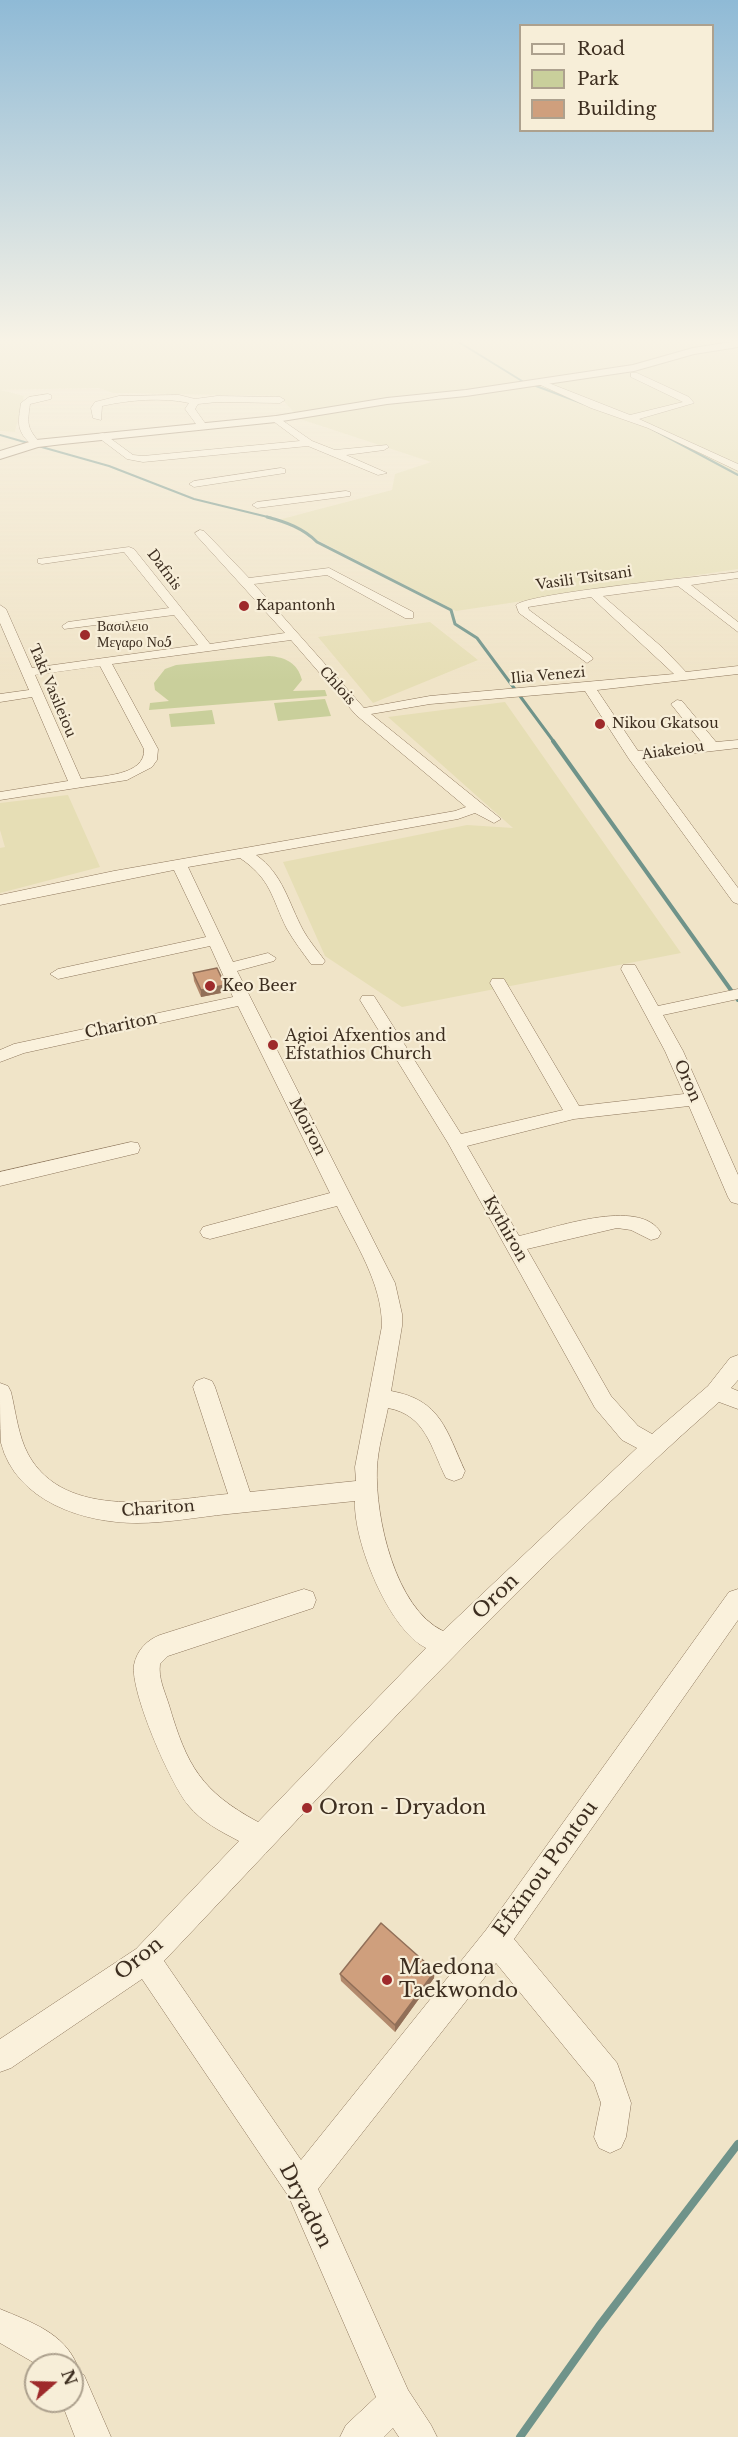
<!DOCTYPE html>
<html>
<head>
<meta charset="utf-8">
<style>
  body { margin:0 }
  #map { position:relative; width:738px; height:2437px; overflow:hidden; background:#f0e4c8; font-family:"Libre Baskerville",serif }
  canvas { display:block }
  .legend { position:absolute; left:519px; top:24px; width:195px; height:108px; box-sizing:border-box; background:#f7eed8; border:2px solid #ada18e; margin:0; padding:8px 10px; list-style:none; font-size:18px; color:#3d2e20 }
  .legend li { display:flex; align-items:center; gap:12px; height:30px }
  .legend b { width:30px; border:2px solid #ada18e }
  .north { position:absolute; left:24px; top:2353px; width:60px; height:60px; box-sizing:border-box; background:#f7eed8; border:2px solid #ada18e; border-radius:50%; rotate:70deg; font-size:16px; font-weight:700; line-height:24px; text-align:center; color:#3d2e20 }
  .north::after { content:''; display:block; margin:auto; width:21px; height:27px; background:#9e2a2b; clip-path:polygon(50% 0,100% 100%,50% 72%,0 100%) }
</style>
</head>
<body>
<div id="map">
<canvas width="738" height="2437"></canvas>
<ul class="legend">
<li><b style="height:8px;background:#faf1dc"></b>Road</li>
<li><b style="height:16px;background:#c9cf9b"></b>Park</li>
<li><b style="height:16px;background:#cf9f7d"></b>Building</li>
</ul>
<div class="north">N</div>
</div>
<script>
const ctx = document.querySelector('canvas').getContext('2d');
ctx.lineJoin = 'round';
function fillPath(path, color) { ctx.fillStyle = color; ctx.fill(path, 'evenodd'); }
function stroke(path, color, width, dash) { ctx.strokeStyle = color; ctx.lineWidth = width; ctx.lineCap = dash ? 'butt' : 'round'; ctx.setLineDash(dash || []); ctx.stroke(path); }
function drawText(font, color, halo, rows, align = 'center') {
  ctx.font = font + ' "Libre Baskerville",serif'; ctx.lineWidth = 4.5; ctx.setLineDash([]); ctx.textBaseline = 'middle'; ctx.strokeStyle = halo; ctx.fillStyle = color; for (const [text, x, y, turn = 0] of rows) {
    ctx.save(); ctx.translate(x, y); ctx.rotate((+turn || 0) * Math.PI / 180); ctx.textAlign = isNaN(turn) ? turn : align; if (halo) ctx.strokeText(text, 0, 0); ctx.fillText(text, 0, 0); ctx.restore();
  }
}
const farmland = new Path2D(`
  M 0,341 L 738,341 L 738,569 L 456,611 L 278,520 L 392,490 L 395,474 L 431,462 L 300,419 L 279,396 L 113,393 L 99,388 L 1,390 L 24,396 L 15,432 L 0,431 Z
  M 430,622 L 478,660 L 373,703 L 318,637 Z
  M 505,702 L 681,953 L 402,1007 L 325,956 L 283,862 L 467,825 L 513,828 L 388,717 Z
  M 68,795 L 100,867 L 0,893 L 0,848 L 5,847 L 0,830 L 0,803 Z`);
const green = new Path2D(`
  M 269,656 C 285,657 298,663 302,680 L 293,691 L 325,690 L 327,696 L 149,710 L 150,703 L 169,701 L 155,690 L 154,683 L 165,669 L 176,665 Z
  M 325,699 L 331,716 L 278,721 L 274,703 Z
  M 212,710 L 215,724 L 171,727 L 169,714 Z`);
const streamFar3 = new Path2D(`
  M 457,341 L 522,381
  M 536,386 L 584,404
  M 652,429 L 738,475
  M 0,435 L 28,443
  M 38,446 L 109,466 L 194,499 L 272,518`);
const streamFar2 = new Path2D(`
  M 267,517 C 286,522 303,528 317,542 L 451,610 L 455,624 L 477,638 L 554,742`);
const streamFar1 = new Path2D(`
  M 553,741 L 738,1000`);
const stream = new Path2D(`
  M 520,2437 L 599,2326 L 738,2144`);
const minor = new Path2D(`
  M 631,373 L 637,373 L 689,397 L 694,403 L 639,419 L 738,464 L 738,471 L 648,428 L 591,408 L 534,382 L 541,380 L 630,415 L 683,402 L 631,377 Z
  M 48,394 L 51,395 L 51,399 L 30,404 C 27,425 27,428 41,444 L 33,446 C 16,431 18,424 21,403 L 29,397 Z
  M 179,395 L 195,399 L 217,396 L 280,397 L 285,400 L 280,403 L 217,402 L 198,404 L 195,409 L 207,426 L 202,429 L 199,428 L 185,409 L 189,403 C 163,397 128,400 102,406 L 101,420 L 93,418 L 91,408 L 95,402 L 119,396 Z
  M 276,416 L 312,441 L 335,450 L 387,445 L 389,447 L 384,450 L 346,455 L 387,473 L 378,475 L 308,446 L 143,462 L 127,459 L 95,435 L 103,433 L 133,455 L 143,456 L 300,441 L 273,421 L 273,417 Z
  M 281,468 L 285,469 L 285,473 L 194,487 L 189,484 L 194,481 Z
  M 346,491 L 350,492 L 350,496 L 257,508 L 252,505 L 257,502 Z
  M 200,530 L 204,531 L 249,578 L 329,568 L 413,612 L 413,618 L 405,618 L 327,575 L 254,584 L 364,708 L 430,696 L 674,674 L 591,597 L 528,607 L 529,610 L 591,656 L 593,659 L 587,663 L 519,613 L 516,605 C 528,593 708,576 738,572 L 738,578 L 691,585 L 738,622 L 738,632 L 678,586 L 603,596 L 663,648 L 686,672 L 738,666 L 738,674 L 597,690 L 638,751 L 703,744 L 671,704 L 677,700 L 682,701 L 716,742 L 738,740 L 738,748 L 643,759 L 738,888 L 738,904 L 733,902 L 629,759 L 585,691 L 430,704 L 371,714 L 501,819 L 494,823 L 475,813 L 458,819 L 256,855 C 283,874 288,902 303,930 C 309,941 318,951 325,961 L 323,964 L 311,964 C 303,953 294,941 287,929 C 271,897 272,880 240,858 L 188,867 L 233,962 L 268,953 L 276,958 L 274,961 L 237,971 L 395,1283 L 402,1314 L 402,1326 L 391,1391 C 441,1400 446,1430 465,1471 L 462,1478 L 454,1481 L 446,1478 C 431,1448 426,1415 388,1408 C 384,1428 378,1448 377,1468 C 375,1517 395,1608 443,1631 L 637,1448 L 622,1440 L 595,1408 L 448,1143 L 360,1000 L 362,996 L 374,996 L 461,1134 L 563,1110 L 490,983 L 492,979 L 504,979 L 579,1106 L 684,1094 L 665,1051 L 621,969 L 623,965 L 635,965 L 658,1006 L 738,989 L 738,999 L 663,1015 L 683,1051 L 738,1175 L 738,1204 L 731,1202 L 728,1197 L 689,1106 L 574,1119 L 467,1146 L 519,1236 C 552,1229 640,1196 661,1233 L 658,1238 L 651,1240 L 631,1230 L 617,1228 L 527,1249 L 611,1396 L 638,1426 L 652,1434 L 708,1386 L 730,1358 L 738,1355 L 738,1380 L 731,1388 L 738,1391 L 738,1409 L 719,1402 C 522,1576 345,1770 164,1961 L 301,2160 L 486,1930 L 729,1592 L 738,1589 L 738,1620 L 514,1939 L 617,2063 L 631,2103 L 626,2137 L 621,2148 L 610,2153 L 599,2148 L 594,2137 L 601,2103 L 594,2083 L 496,1963 L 318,2189 L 408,2390 L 431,2425 L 437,2437 L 399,2437 L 393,2428 L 384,2437 L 340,2437 L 346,2425 L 376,2397 L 289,2197 L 142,1979 L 11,2068 L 0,2072 L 0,2039 L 136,1949 L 239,1841 C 220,1831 202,1822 188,1805 C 170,1783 130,1691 134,1665 C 137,1650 147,1640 160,1635 L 304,1589 L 313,1592 L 316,1600 L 313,1608 L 168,1656 L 160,1664 C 158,1678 165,1692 169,1705 C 187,1766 201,1791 258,1822 L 426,1648 C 389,1630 353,1541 355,1501 C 313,1505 270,1510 228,1514 C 198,1517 167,1523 137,1523 C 83,1523 16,1501 1,1443 C 0,1425 0,1402 0,1383 L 8,1386 L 11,1392 C 16,1413 18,1435 28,1454 C 65,1522 166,1500 228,1494 L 193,1387 L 196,1381 L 204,1378 L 212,1381 L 215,1387 L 250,1492 L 356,1481 L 355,1467 L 382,1326 C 382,1283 355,1243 337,1206 L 210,1239 L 203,1237 L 200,1232 L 203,1227 L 210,1225 L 330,1193 L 238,1006 L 24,1053 L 0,1062 L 0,1050 L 14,1044 L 233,997 L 210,946 L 58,979 L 50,974 L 58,969 L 206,937 L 174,870 L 0,905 L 0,895 L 114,871 L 455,811 L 466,807 L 356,715 L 291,640 L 112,664 L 158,749 L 157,760 L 152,767 L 127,780 L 0,800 L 0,792 L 68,781 L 32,697 L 0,702 L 0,694 L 29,690 L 0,623 L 0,605 L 6,609 L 32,668 L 198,645 L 174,615 L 64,629 L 62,626 L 68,622 L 169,608 L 124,552 L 42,564 L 38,563 L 38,559 L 129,547 L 134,549 L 210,644 L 285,633 L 196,535 L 195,533 ZM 100,666 L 144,749 C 146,776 100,776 81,779 L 35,675 Z
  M 131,1142 L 138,1143 L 140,1148 L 138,1153 L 0,1186 L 0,1172 Z
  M 0,2309 C 31,2322 64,2333 77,2365 L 75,2371 L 84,2375 L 111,2437 L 75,2437 L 61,2401 L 72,2401 L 72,2365 L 38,2365 L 0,2343 Z`);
const tertiary = new Path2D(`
  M 738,341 L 738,347 L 694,354 L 634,371 L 466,396 L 387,404 L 276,422 L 63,444 L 38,447 L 0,459 L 0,451 L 36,440 L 276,416 L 387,398 L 466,390 L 633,365 L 693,348 Z`);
const wall = new Path2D(`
  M 193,973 L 225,985 L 226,992 L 201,997 L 194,981 Z
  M 340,1974 L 434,1978 L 395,2032 L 341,1981 Z`);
const shadedWall = new Path2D(`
  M 225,985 L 226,992 L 201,997 L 201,990 Z
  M 435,1971 L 434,1978 L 395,2032 L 395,2025 Z`);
const building = new Path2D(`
  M 217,968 L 225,985 L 201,990 L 193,973 Z
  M 381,1923 L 435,1971 L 395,2025 L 340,1974 Z`);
const markers = [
  [244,606,6,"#9e2a2b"],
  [85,635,6,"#9e2a2b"],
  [600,724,6,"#9e2a2b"],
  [210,986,6,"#9e2a2b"],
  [273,1045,6,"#9e2a2b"],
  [307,1808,6,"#9e2a2b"],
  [387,1980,6,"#9e2a2b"]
];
const farStreetnames = [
  ["Dafnis",164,570,53],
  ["Vasili Tsitsani",584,579,-8],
  ["Ilia Venezi",548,676,-5],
  ["Chlois",337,686,48],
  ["Taki Vasileiou",52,691,67],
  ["Aiakeiou",673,751,-8]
];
const farPoinames = [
  ["Kapantonh",256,606],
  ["Βασιλειο",97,627],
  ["Μεγαρο Νο5",97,643],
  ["Nikou Gkatsou",612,724]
];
const poiNames = [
  ["Keo Beer",222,986],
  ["Agioi Afxentios and",285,1036],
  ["Efstathios Church",285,1054]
];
const streetNames = [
  ["Chariton",121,1026,-12],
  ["Oron",687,1081,66],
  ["Moiron",307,1127,63],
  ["Kythiron",505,1229,60],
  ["Chariton",158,1509,-4]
];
const nearStreetnames = [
  ["Oron",496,1597,-44],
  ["Efxinou Pontou",546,1869,-54],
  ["Oron",139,1959,-39],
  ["Dryadon",305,2206,63]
];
const nearPoinames = [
  ["Oron - Dryadon",319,1808],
  ["Maedona",399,1968],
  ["Taekwondo",399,1991]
];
fillPath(farmland, '#e6deb5');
fillPath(green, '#c9cf9b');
stroke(streamFar3, '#6f938a', 2);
stroke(streamFar2, '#6f938a', 3);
stroke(streamFar1, '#6f938a', 4);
stroke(stream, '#6f938a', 8);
stroke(minor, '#8d765c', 1);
stroke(tertiary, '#8d765c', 2);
fillPath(minor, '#faf1dc');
fillPath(tertiary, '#faf1dc');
fillPath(wall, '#b2896c');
fillPath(shadedWall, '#916f58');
fillPath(building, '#cf9f7d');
stroke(building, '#916f58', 1.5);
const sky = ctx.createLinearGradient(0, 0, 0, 682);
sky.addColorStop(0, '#8fbad6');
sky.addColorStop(0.5, '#f8f3e6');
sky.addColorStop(1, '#f8f3e600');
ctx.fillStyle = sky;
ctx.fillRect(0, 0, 738, 682);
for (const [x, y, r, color] of markers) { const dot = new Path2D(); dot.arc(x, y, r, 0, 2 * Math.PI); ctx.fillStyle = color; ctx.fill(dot); stroke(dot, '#f7eed8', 2); }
drawText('14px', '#3d2e20', '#f7eed8', farStreetnames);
drawText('14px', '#3d2e20', '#f7eed8', farPoinames, 'left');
drawText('16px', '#3d2e20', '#f7eed8', poiNames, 'left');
drawText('16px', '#3d2e20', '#f7eed8', streetNames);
drawText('20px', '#3d2e20', '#f7eed8', nearStreetnames);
drawText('20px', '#3d2e20', '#f7eed8', nearPoinames, 'left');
</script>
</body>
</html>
